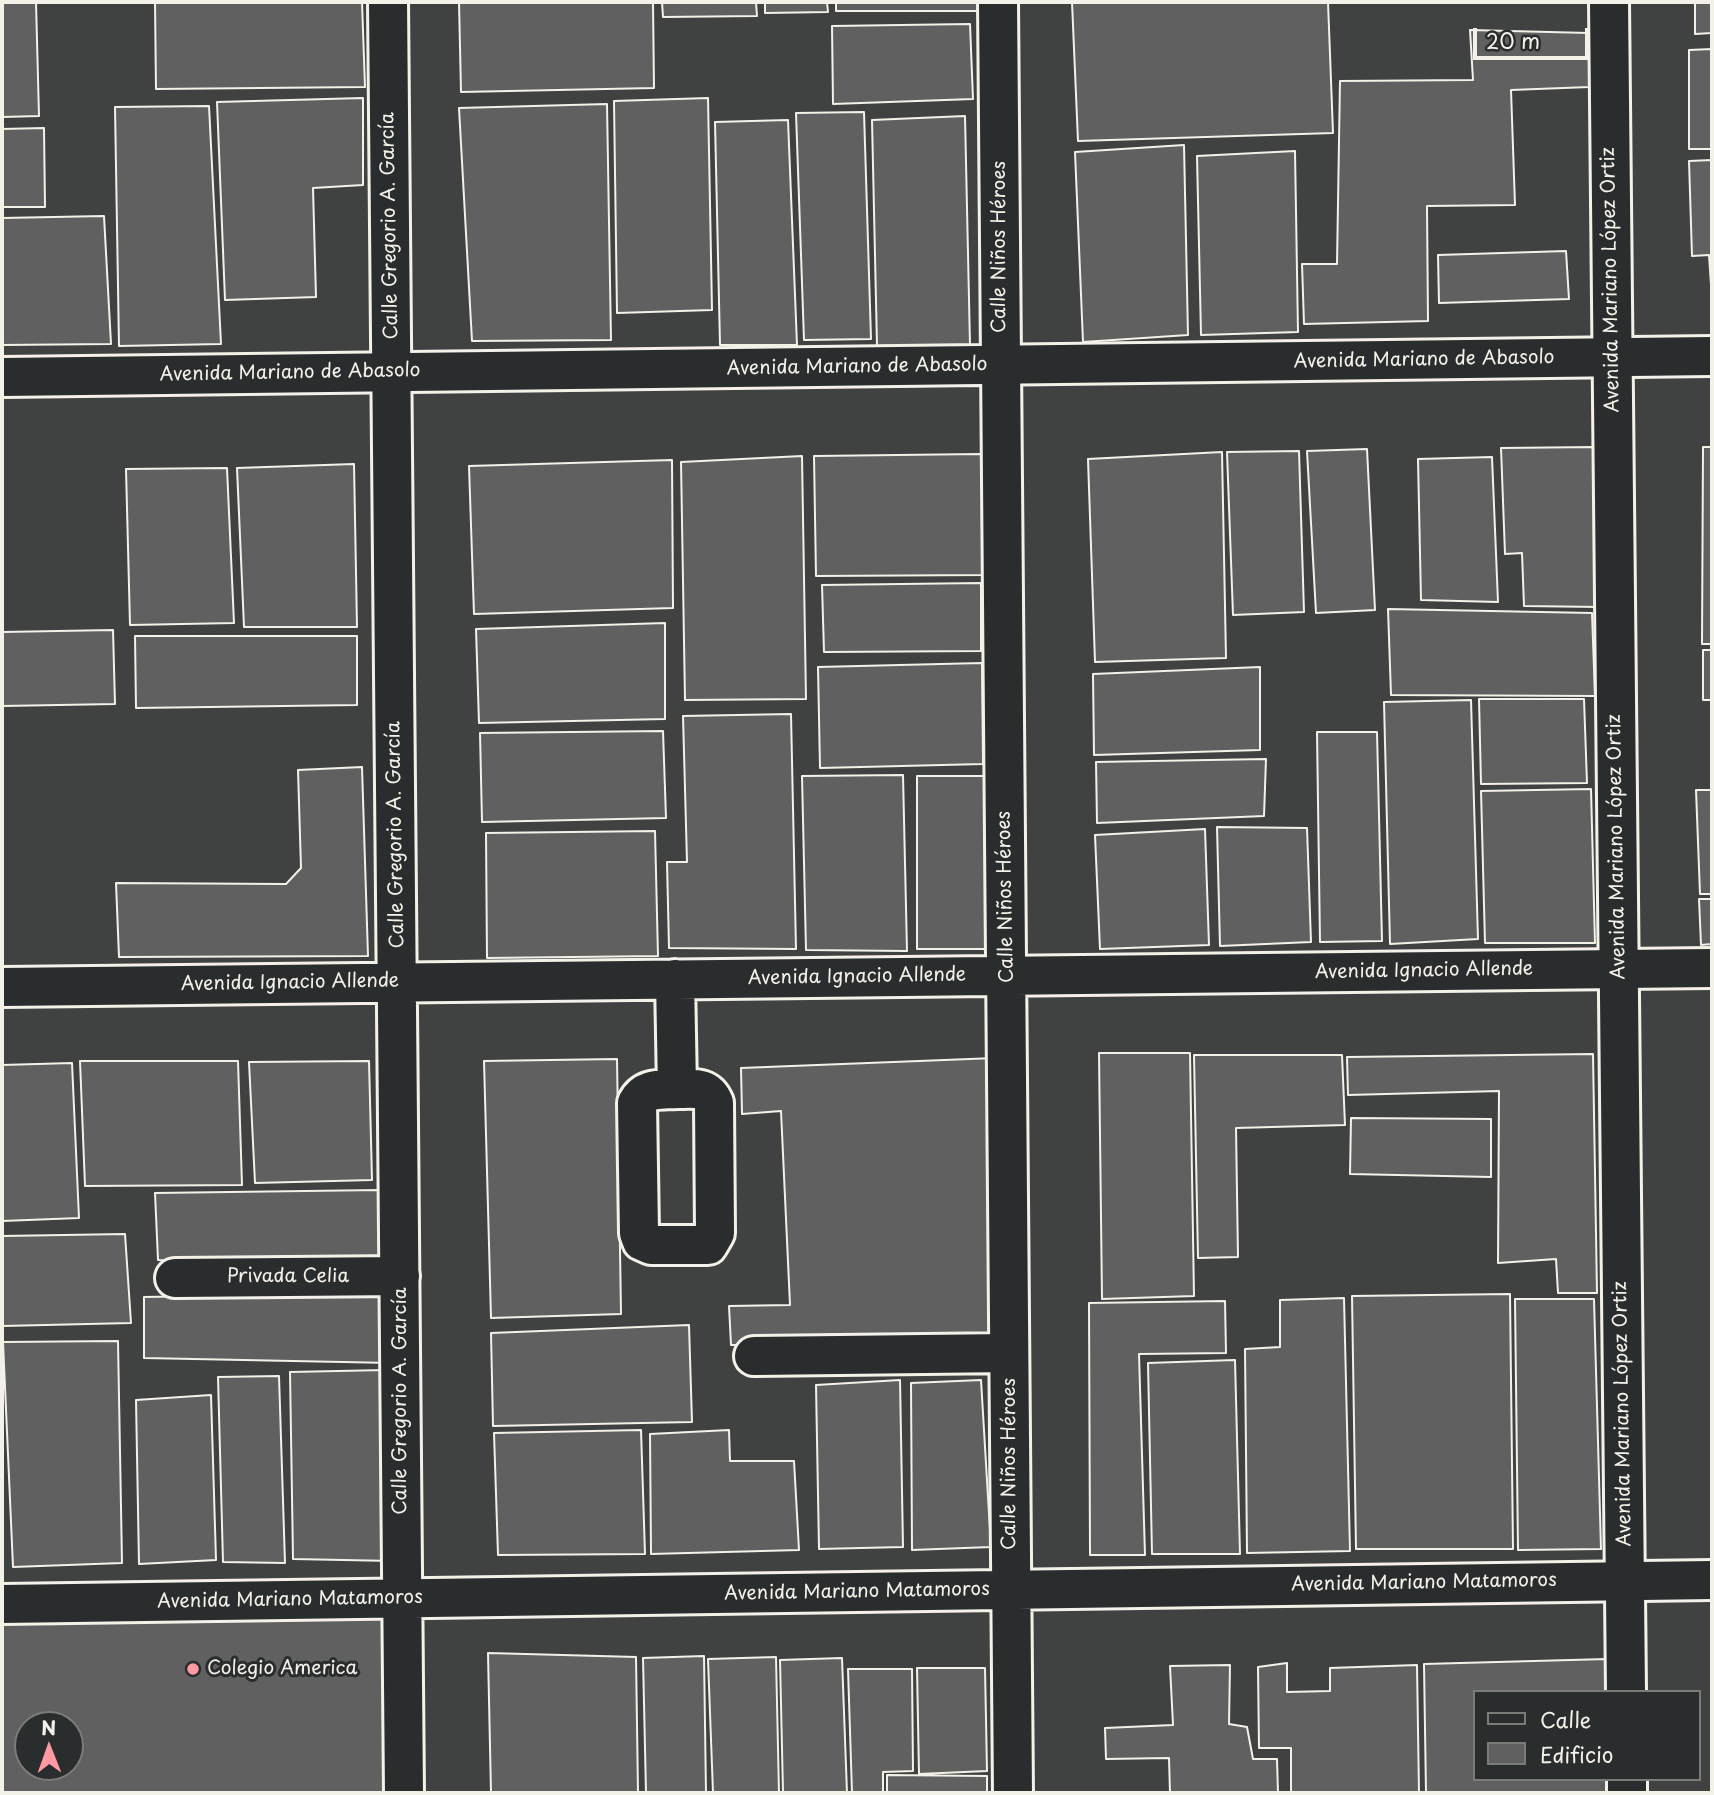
<!DOCTYPE html>
<html>
<head>
<meta charset="utf-8">
<style>
  body { margin:0 }
  #map { position:relative; width:1714px; height:1795px; overflow:hidden; background:#323535; font-family:"Playpen Sans",sans-serif }
  canvas { display:block }
  .frame { position:absolute; inset:0; border:4px solid #f4f1e8; pointer-events:none }
  .legend { position:absolute; left:1473px; top:1690px; width:228px; height:91px; box-sizing:border-box; background:#2a2d2e; border:2px solid #7b7b78; margin:0; padding:9px 12px; list-style:none; font-size:21px; color:#f4f1e8 }
  .legend li { display:flex; align-items:center; gap:14px; height:35px }
  .legend b { width:35px; border:2px solid #7b7b78 }
  .north { position:absolute; left:14px; top:1711px; width:70px; height:70px; box-sizing:border-box; background:#2a2d2e; border:2px solid #7b7b78; border-radius:50%; rotate:359deg; font-size:19px; font-weight:700; line-height:28px; text-align:center; color:#f4f1e8 }
  .north::after { content:''; display:block; margin:auto; width:24px; height:32px; background:#ff9aa2; clip-path:polygon(50% 0,100% 100%,50% 72%,0 100%) }
  .scale { position:absolute; left:1473px; top:28px; width:116px; height:32px; box-sizing:border-box; border:4px solid #f4f1e8; border-top:0; padding-left:9px; font-size:21px; line-height:24px; white-space:nowrap; color:#f4f1e8; -webkit-text-stroke:5px #2a2d2e; paint-order:stroke }
</style>
</head>
<body>
<div id="map">
<canvas width="1714" height="1795"></canvas>
<div class="frame"></div>
<ul class="legend">
<li><b style="height:9px;background:#2a2d2e"></b>Calle</li>
<li><b style="height:19px;background:#5f605f"></b>Edificio</li>
</ul>
<div class="north">N</div>
<div class="scale">20 m</div>
</div>
<script>
const ctx = document.querySelector('canvas').getContext('2d');
ctx.lineJoin = 'round';
function fillPath(path, color) { ctx.fillStyle = color; ctx.fill(path, 'evenodd'); }
function stroke(path, color, width, dash) { ctx.strokeStyle = color; ctx.lineWidth = width; ctx.lineCap = dash ? 'butt' : 'round'; ctx.setLineDash(dash || []); ctx.stroke(path); }
function drawText(font, color, halo, rows, align = 'center') {
  ctx.font = font + ' "Playpen Sans",sans-serif'; ctx.lineWidth = 6; ctx.setLineDash([]); ctx.textBaseline = 'middle'; ctx.strokeStyle = halo; ctx.fillStyle = color; for (const [text, x, y, turn = 0] of rows) {
    ctx.save(); ctx.translate(x, y); ctx.rotate((+turn || 0) * Math.PI / 180); ctx.textAlign = isNaN(turn) ? turn : align; if (halo) ctx.strokeText(text, 0, 0); ctx.fillText(text, 0, 0); ctx.restore();
  }
}
const built = new Path2D(`
  M 2,2 L 1712,2 L 1712,1793 L 2,1793 ZM 1474,1692 L 1698,1692 L 1698,1779 L 1474,1779 ZM 28,1725 L 70,1725 L 70,1767 L 28,1767 Z`);
const building = new Path2D(`
  M 2,2 L 36,2 L 39,116 L 2,117 Z
  M 155,2 L 362,2 L 365,87 L 156,89 Z
  M 459,2 L 653,2 L 654,88 L 461,92 Z
  M 662,2 L 756,2 L 757,16 L 663,17 Z
  M 765,2 L 827,2 L 828,12 L 765,13 Z
  M 836,2 L 979,2 L 979,11 L 836,11 Z
  M 1072,2 L 1328,2 L 1333,133 L 1078,141 Z
  M 1695,2 L 1712,2 L 1712,33 L 1695,34 Z
  M 970,24 L 973,99 L 833,104 L 832,26 Z
  M 1470,30 L 1589,33 L 1589,87 L 1511,90 L 1515,205 L 1427,206 L 1428,321 L 1304,324 L 1302,264 L 1337,264 L 1340,81 L 1473,80 Z
  M 1712,49 L 1712,149 L 1689,149 L 1689,50 Z
  M 363,98 L 363,185 L 313,188 L 316,297 L 225,300 L 217,102 Z
  M 708,98 L 712,310 L 617,313 L 614,101 Z
  M 607,104 L 611,340 L 472,341 L 459,108 Z
  M 209,106 L 221,344 L 119,346 L 115,107 Z
  M 864,112 L 871,339 L 804,340 L 796,113 Z
  M 965,116 L 970,345 L 877,346 L 872,120 Z
  M 788,120 L 797,345 L 720,345 L 715,122 Z
  M 44,128 L 45,207 L 2,207 L 2,129 Z
  M 1184,145 L 1188,335 L 1083,342 L 1075,152 Z
  M 1295,151 L 1298,332 L 1201,335 L 1197,156 Z
  M 1712,160 L 1712,300 L 1709,255 L 1692,256 L 1689,161 Z
  M 104,216 L 111,344 L 2,345 L 2,218 Z
  M 1566,251 L 1569,299 L 1439,303 L 1438,255 Z
  M 1595,447 L 1600,607 L 1524,606 L 1522,553 L 1505,554 L 1501,448 Z
  M 1703,447 L 1712,447 L 1712,644 L 1702,644 Z
  M 1367,449 L 1375,610 L 1316,613 L 1307,451 Z
  M 1299,451 L 1304,612 L 1233,615 L 1227,452 Z
  M 1222,452 L 1226,658 L 1095,662 L 1088,459 Z
  M 981,454 L 985,575 L 816,576 L 814,456 Z
  M 802,456 L 806,699 L 685,700 L 681,462 Z
  M 1492,457 L 1498,602 L 1421,600 L 1418,459 Z
  M 672,460 L 673,608 L 474,614 L 469,466 Z
  M 354,464 L 357,627 L 244,627 L 237,468 Z
  M 227,468 L 234,623 L 130,625 L 126,469 Z
  M 981,583 L 981,651 L 824,652 L 822,585 Z
  M 1388,609 L 1592,613 L 1595,696 L 1391,695 Z
  M 665,623 L 665,719 L 479,723 L 476,629 Z
  M 113,630 L 115,704 L 2,706 L 2,632 Z
  M 135,636 L 357,636 L 357,705 L 136,708 Z
  M 1703,650 L 1712,650 L 1712,700 L 1703,700 Z
  M 982,663 L 983,764 L 820,768 L 818,667 Z
  M 1260,667 L 1260,750 L 1094,755 L 1093,674 Z
  M 1479,699 L 1584,699 L 1587,783 L 1481,784 Z
  M 1471,700 L 1478,939 L 1390,944 L 1384,702 Z
  M 791,714 L 796,949 L 669,948 L 667,862 L 687,862 L 683,716 Z
  M 663,731 L 666,818 L 482,822 L 480,733 Z
  M 1317,732 L 1377,732 L 1382,941 L 1320,942 Z
  M 1266,759 L 1264,816 L 1097,823 L 1096,762 Z
  M 362,767 L 368,956 L 119,957 L 116,883 L 286,884 L 301,868 L 298,770 Z
  M 903,775 L 907,951 L 806,950 L 802,776 Z
  M 917,776 L 992,776 L 995,949 L 917,949 Z
  M 1591,789 L 1595,943 L 1485,943 L 1481,791 Z
  M 1696,790 L 1712,790 L 1712,894 L 1700,894 Z
  M 1217,827 L 1307,828 L 1311,942 L 1220,946 Z
  M 1205,829 L 1209,945 L 1100,949 L 1095,835 Z
  M 655,831 L 658,956 L 487,958 L 486,833 Z
  M 1699,899 L 1712,899 L 1712,944 L 1701,945 Z
  M 1099,1053 L 1190,1053 L 1194,1296 L 1102,1299 Z
  M 1593,1054 L 1597,1293 L 1558,1293 L 1556,1259 L 1498,1263 L 1499,1091 L 1348,1095 L 1347,1057 Z
  M 1194,1055 L 1342,1055 L 1345,1125 L 1236,1128 L 1238,1257 L 1198,1258 Z
  M 995,1058 L 1001,1343 L 731,1345 L 729,1306 L 790,1305 L 781,1111 L 742,1114 L 741,1068 Z
  M 617,1059 L 621,1314 L 491,1318 L 484,1061 Z
  M 80,1061 L 238,1061 L 242,1185 L 85,1186 Z
  M 369,1061 L 372,1180 L 255,1183 L 249,1062 Z
  M 72,1063 L 79,1218 L 2,1221 L 2,1065 Z
  M 1351,1118 L 1491,1119 L 1491,1177 L 1350,1174 Z
  M 380,1190 L 382,1261 L 158,1260 L 155,1193 Z
  M 125,1234 L 131,1323 L 2,1326 L 2,1236 Z
  M 389,1293 L 392,1363 L 144,1358 L 144,1297 Z
  M 1510,1294 L 1513,1549 L 1356,1549 L 1352,1296 Z
  M 1344,1298 L 1350,1551 L 1247,1553 L 1245,1349 L 1280,1347 L 1280,1300 Z
  M 1515,1299 L 1594,1299 L 1601,1549 L 1518,1550 Z
  M 1225,1301 L 1226,1353 L 1139,1354 L 1145,1555 L 1090,1555 L 1089,1303 Z
  M 689,1325 L 692,1422 L 493,1426 L 491,1333 Z
  M 118,1341 L 122,1563 L 13,1567 L 3,1342 Z
  M 1235,1360 L 1240,1554 L 1152,1554 L 1148,1363 Z
  M 386,1370 L 393,1561 L 293,1559 L 290,1372 Z
  M 279,1376 L 285,1563 L 223,1562 L 218,1377 Z
  M 900,1380 L 903,1547 L 819,1549 L 816,1385 Z
  M 981,1380 L 991,1547 L 912,1550 L 911,1383 Z
  M 211,1395 L 216,1560 L 139,1564 L 136,1400 Z
  M 641,1430 L 645,1554 L 498,1555 L 494,1433 Z
  M 729,1430 L 730,1461 L 794,1461 L 799,1550 L 651,1554 L 650,1434 Z
  M 385,1612 L 385,1793 L 2,1793 L 2,1613 ZM 28,1725 L 70,1725 L 70,1767 L 28,1767 Z
  M 488,1653 L 636,1657 L 638,1792 L 491,1793 Z
  M 704,1656 L 706,1793 L 646,1793 L 643,1658 Z
  M 776,1657 L 779,1793 L 713,1793 L 708,1659 Z
  M 842,1658 L 847,1793 L 783,1793 L 780,1660 Z
  M 1607,1659 L 1607,1692 L 1474,1692 L 1474,1779 L 1608,1779 L 1608,1793 L 1426,1793 L 1424,1664 Z
  M 1287,1663 L 1287,1692 L 1330,1691 L 1330,1668 L 1417,1665 L 1419,1793 L 1291,1793 L 1291,1748 L 1259,1748 L 1258,1667 Z
  M 1230,1665 L 1229,1724 L 1247,1727 L 1253,1759 L 1277,1759 L 1278,1793 L 1170,1793 L 1169,1758 L 1106,1759 L 1105,1728 L 1173,1725 L 1170,1666 Z
  M 917,1668 L 985,1668 L 987,1771 L 919,1774 Z
  M 848,1669 L 912,1669 L 913,1771 L 883,1772 L 883,1793 L 852,1793 Z
  M 887,1775 L 987,1776 L 987,1793 L 887,1793 Z`);
const minor = new Path2D(`
  M 388,2 L 404,1793
  M 998,2 L 1013,1793
  M 2,377 L 1712,356
  M 675,979 L 677,1089
  M 2,987 L 1712,968
  M 677,1089 C 694,1089 707,1086 714,1103 L 715,1233 L 708,1245 L 651,1245 L 642,1241 L 639,1233 L 637,1103 C 645,1087 661,1090 677,1089 Z
  M 175,1278 L 400,1276
  M 754,1356 L 1009,1353
  M 2,1604 L 1712,1580`);
const major = new Path2D(`
  M 1609,2 L 1626,1692
  M 1627,1779 L 1627,1793`);
const markers = [
  [193,1669,7,"#ff9aa2"]
];
const streetNames = [
  ["Calle Gregorio A. García",390,226,-91],
  ["Calle Niños Héroes",1000,247,-90],
  ["Avenida Mariano López Ortiz",1611,280,-91],
  ["Avenida Mariano de Abasolo",1424,360,-1],
  ["Avenida Mariano de Abasolo",857,367,-1],
  ["Avenida Mariano de Abasolo",290,373,-1],
  ["Calle Gregorio A. García",396,835,-91],
  ["Avenida Mariano López Ortiz",1617,847,-91],
  ["Calle Niños Héroes",1006,897,-91],
  ["Avenida Ignacio Allende",1424,971,-1],
  ["Avenida Ignacio Allende",857,977,-1],
  ["Avenida Ignacio Allende",290,983,-1],
  ["Privada Celia",288,1277],
  ["Calle Gregorio A. García",401,1401,-90],
  ["Avenida Mariano López Ortiz",1623,1414,-91],
  ["Calle Niños Héroes",1010,1464,-90],
  ["Avenida Mariano Matamoros",1424,1583,-1],
  ["Avenida Mariano Matamoros",857,1592,-1],
  ["Avenida Mariano Matamoros",290,1600,-1]
];
const poiNames = [
  ["Colegio America",207,1669]
];
fillPath(built, '#404242');
fillPath(building, '#5f605f');
stroke(building, '#f4f1e8', 2);
stroke(minor, '#f4f1e8', 44);
stroke(major, '#f4f1e8', 44);
stroke(minor, '#2a2d2e', 38);
stroke(major, '#2a2d2e', 38);
for (const [x, y, r, color] of markers) { const dot = new Path2D(); dot.arc(x, y, r, 0, 2 * Math.PI); ctx.fillStyle = color; ctx.fill(dot); stroke(dot, '#2a2d2e', 2.5); }
drawText('19px', '#f4f1e8', '#2a2d2e', streetNames);
drawText('19px', '#f4f1e8', '#2a2d2e', poiNames, 'left');
</script>
</body>
</html>
